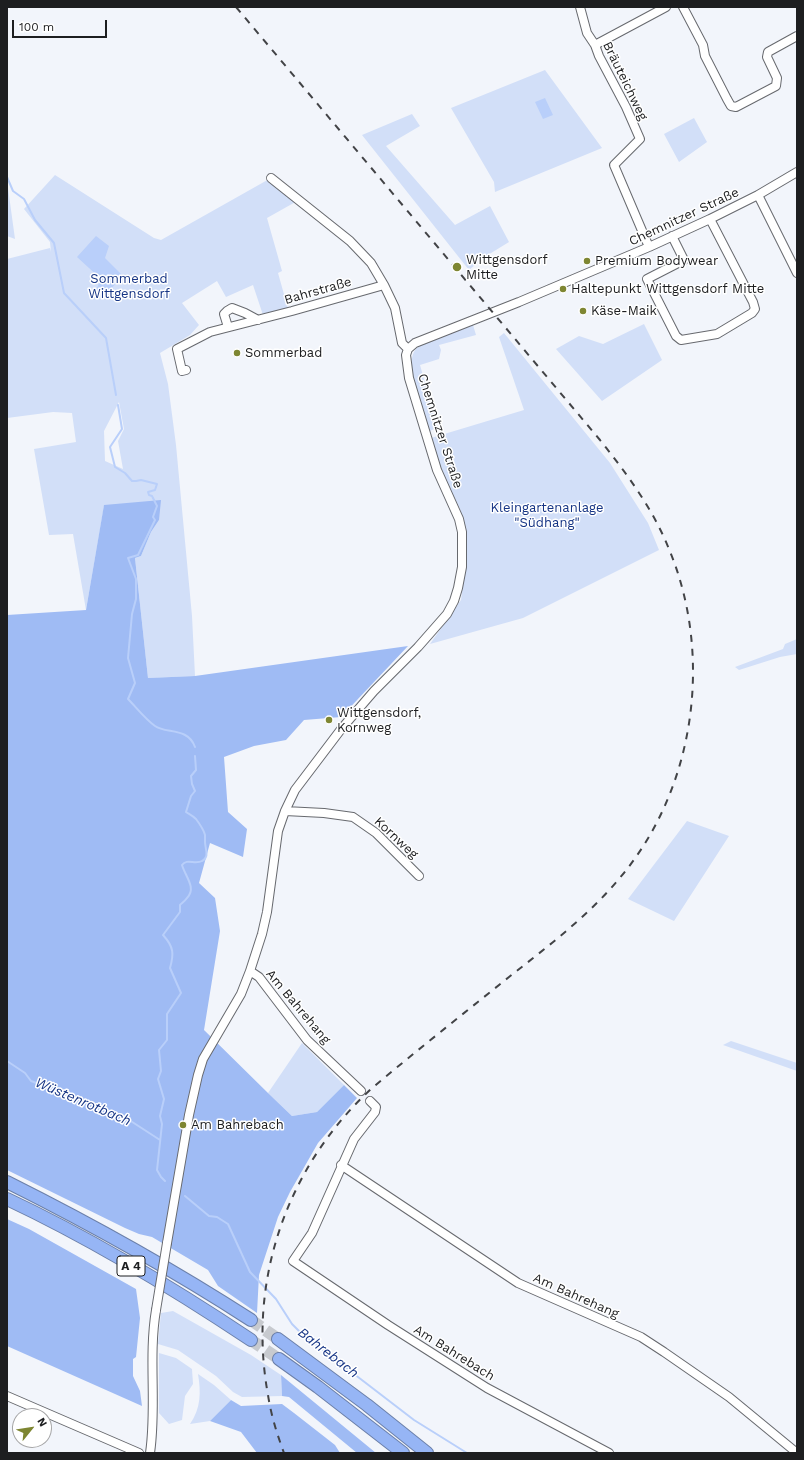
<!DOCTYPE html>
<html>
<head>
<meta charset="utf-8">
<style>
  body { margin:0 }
  #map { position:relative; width:804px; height:1460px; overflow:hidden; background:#f2f5fb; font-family:"Work Sans",sans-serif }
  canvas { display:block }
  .frame { position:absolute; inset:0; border:8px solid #1d1e20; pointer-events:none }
  .north { position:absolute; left:12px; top:1408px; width:40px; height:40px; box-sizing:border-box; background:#fff; border:1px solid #a5a5a6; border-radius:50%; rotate:60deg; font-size:11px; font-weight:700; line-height:16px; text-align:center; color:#1d1e20 }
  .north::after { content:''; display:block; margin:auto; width:14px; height:18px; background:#7e8632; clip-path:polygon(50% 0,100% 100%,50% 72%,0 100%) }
  .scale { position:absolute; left:12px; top:20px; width:95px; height:18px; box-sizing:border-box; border:2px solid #1d1e20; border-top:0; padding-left:5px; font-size:12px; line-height:14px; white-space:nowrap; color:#1d1e20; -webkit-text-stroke:3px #fff; paint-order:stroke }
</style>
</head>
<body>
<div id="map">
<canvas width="804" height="1460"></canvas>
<div class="frame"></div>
<div class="north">N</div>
<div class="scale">100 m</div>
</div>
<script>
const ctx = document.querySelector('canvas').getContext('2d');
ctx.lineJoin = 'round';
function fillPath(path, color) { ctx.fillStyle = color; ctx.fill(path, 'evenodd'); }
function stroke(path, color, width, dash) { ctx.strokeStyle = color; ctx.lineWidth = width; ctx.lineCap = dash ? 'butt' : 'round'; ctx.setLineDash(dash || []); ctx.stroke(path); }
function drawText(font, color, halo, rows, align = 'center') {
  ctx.font = font + ' "Work Sans",sans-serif'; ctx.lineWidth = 3; ctx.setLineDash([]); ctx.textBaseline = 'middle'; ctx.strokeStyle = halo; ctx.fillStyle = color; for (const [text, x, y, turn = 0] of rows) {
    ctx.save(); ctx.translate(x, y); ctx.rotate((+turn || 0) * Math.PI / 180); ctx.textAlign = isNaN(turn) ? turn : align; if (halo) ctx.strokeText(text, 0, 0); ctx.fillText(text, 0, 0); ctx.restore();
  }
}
const green = new Path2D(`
  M 545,70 L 602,148 L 495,192 L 494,182 L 451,108 Z
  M 412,114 L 420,126 L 386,146 L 455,225 L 490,206 L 509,242 L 483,258 L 469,270 L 362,135 Z
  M 694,118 L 707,142 L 679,162 L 664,134 Z
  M 55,175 L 154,238 L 161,240 L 271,178 L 299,200 L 267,218 L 282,271 L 278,273 L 289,312 L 264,318 L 253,285 L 226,297 L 217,281 L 182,303 L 199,325 L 190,335 L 160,353 L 168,384 L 176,445 L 192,616 L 195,676 L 148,678 L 135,558 L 141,556 L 151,532 L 159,520 L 104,506 L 86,610 L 73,534 L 49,535 L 34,449 L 76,442 L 72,413 L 53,412 L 7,418 L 7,259 L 50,248 L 51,252 L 50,242 L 24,209 ZM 119,402 L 124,429 L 118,441 L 123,469 L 105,461 L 104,431 Z
  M 7,186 L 8,188 L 15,239 L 7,236 Z
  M 644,324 L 662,360 L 602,401 L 556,349 L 579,336 L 603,344 Z
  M 473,325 L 476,335 L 439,345 L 441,350 L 439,359 L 420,365 L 437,425 L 436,428 L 430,431 L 428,429 C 423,412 405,367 414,352 C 416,348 419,346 423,344 Z
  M 504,333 L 610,463 L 648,523 L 659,550 L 523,618 L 430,644 L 461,600 L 467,555 L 467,534 L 460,509 L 442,473 L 431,438 L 524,410 L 499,337 Z
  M 797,639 L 797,654 L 780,657 L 739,670 L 735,667 L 783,649 L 785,644 Z
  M 687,821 L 729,836 L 674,921 L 628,899 Z
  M 731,1041 L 797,1063 L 797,1071 L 723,1045 Z
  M 302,1043 L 344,1085 L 317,1112 L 292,1116 L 268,1093 Z
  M 173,1311 L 251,1355 L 281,1375 L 282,1396 L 242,1397 L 233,1392 L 216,1376 L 178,1350 L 158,1344 L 161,1313 Z
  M 159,1353 L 176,1358 L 192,1369 L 193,1384 L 185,1396 L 182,1420 L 169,1424 L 159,1413 Z
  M 198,1374 L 214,1385 L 231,1400 L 210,1421 L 190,1424 C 201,1408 201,1392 198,1374 Z`);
const forest = new Path2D(`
  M 161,500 L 159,520 L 151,532 L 141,556 L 135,558 L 148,678 L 195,676 L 408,646 L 341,717 L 304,720 L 286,740 L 254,746 L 224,757 L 228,812 L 247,829 L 243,857 L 210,843 L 199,883 L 215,898 L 220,931 L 204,1030 L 268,1093 L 292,1116 L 317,1112 L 344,1085 L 357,1098 L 318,1143 L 290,1192 L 278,1217 L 259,1275 L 257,1313 L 218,1286 L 208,1270 L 152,1237 L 139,1234 L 125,1228 L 7,1170 L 7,615 L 86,610 L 104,505 Z
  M 7,1219 L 29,1229 L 136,1289 L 140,1318 L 136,1357 L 133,1359 L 133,1376 L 140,1391 L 142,1406 L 7,1346 Z
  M 281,1375 L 376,1453 L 357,1453 L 289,1397 L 282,1396 Z
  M 231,1400 L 241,1406 L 282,1404 L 294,1413 L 335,1445 L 340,1453 L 257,1453 L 241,1432 L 210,1421 Z`);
const water = new Path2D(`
  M 545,98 L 553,115 L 543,119 L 535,102 Z
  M 96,236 L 109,246 L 105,258 L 123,276 L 105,295 L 96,290 L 101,279 L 77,257 Z`);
const stream = new Path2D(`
  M 7,177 L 13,191 L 24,199 L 35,220 L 54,243 L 64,293 L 106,338 L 116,395
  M 118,405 L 122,429 L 110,447 L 115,467 L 125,473 L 132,481 L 136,481 L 141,480 L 157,484 L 155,490 L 148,492 L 149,495 L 152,496 L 157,506 L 153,517 L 155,520 L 138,555 L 128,558 L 136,579 L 136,599 L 132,614 L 128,658 L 135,683 L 128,699 C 136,707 145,719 155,726 C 166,734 188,727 195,747
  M 7,1061 L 25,1073 L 31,1081 L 123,1116 L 160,1140
  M 165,1181 L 161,1177 L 157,1170 L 162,1124 L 160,1116 L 164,1099 L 158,1079 L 161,1071 L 159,1050 L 167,1040 L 167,1014 L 181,993 L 170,968 C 174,954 174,947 163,935 L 180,912 L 180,905 C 182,903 185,901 187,898 C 197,888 185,876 182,865 C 187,858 195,865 202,861 C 210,857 205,848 205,842 C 205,841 205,836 205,835 C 204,831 199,823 196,819 C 193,816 189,814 186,812 L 191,796 L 195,791 L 192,784 L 191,776 L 196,770 L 195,756
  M 185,1196 L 209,1216 L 217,1217 L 228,1224 L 250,1272 L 276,1299 L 292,1324 L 302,1334 L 414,1420 L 467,1453`);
const highwayTunnel = new Path2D(`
  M 251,1320 L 278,1339
  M 251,1340 L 279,1359`);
const minor = new Path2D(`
  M 580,7 L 587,33 L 595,45 L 599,56 L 626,107 L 640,139 L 614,165 L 649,247
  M 683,7 L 703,45 L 705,56 L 727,99 L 731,106 L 736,107 L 776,86 L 777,78 L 767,57 L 768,52 L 797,36
  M 595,45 L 666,7
  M 271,178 L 350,241 L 371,263 L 384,285 L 395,308 L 402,343 L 408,349
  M 758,195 L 797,273
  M 672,236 L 684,260 L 647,279 L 676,336 L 681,340 L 717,334 L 752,313 L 755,309 L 753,302 L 710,219
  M 228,327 L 224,314 L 227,311 L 232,308 L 245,313 L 258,320
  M 186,370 L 182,371 L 177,349 L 210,332 L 292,311 L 384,285
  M 285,811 L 324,813 L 353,817 L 376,833 L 419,876
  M 250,971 L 259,977 L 307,1040 L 361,1091
  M 370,1101 L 376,1107 L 375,1112 L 354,1139 L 312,1233 L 293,1261 L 388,1325 L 487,1388 L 609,1453
  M 341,1165 L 518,1283 L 641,1337 L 664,1352 L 729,1397 L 797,1453
  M 167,1243 L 189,1115 L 198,1075 L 203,1059 L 241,994 L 250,971 L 262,934 L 267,912 L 278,831 L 285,811 L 295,790 L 342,728 L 374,691 L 418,647 L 447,614 L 454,601 L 458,588 L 462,567 L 462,532 L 459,519 L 437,470 L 409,378 L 406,355 L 408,349 L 415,343 L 519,302 L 649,247 L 710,219 L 758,195 L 797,172
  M 7,1396 L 139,1453
  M 150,1453 C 157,1406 148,1358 156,1310`);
const highway = new Path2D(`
  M 7,1182 C 91,1224 172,1269 251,1320
  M 7,1199 C 92,1239 173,1288 251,1340
  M 278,1339 L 367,1405 L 427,1453
  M 279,1359 L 318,1387 L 403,1453`);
const rail = new Path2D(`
  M 236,7 L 600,440 C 627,474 653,509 669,549 C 714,657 695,791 618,880 C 587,917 547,947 509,977 C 463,1014 416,1051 371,1089 C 287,1167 247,1280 268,1395 C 271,1415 277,1434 284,1453`);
const minorBridge = new Path2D(`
  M 156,1310 L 167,1243`);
const markers = [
  [587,261,4,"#7e8632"],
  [457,267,5,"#7e8632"],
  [563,289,4,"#7e8632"],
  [583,311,4,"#7e8632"],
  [237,353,4,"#7e8632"],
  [329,720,4,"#7e8632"],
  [183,1125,4,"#7e8632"]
];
const shields = [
  [131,1266,28]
];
const shieldNames = [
  ["A 4",131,1266]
];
const streetNames = [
  ["Bräuteichweg",625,81,64],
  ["Chemnitzer Straße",684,217,-25],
  ["Bahrstraße",318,291,-16],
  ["Chemnitzer Straße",440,431,72],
  ["Kornweg",396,838,43],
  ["Am Bahrehang",298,1007,50],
  ["Am Bahrehang",576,1296,24],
  ["Am Bahrebach",454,1353,32]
];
const poiNames = [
  ["Wittgensdorf",466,260],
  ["Mitte",466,275],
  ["Premium Bodywear",595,261],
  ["Haltepunkt Wittgensdorf Mitte",571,289],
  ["Käse-Maik",591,311],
  ["Sommerbad",245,353],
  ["Wittgensdorf,",337,713],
  ["Kornweg",337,728],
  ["Am Bahrebach",191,1125]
];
const parkNames = [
  ["Sommerbad",129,279],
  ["Wittgensdorf",129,294],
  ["Kleingartenanlage",547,508],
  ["\"Südhang\"",547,523]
];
const waterNames = [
  ["Wüstenrotbach",83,1102,23],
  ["Bahrebach",328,1353,38]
];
fillPath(green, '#d2dff8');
fillPath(forest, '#9fbbf4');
fillPath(water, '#b9cffa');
stroke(stream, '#b9cffa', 2);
stroke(highwayTunnel, '#c7cacf', 12, [12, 6]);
stroke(minor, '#67696e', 10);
stroke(highway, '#6c80aa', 14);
stroke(minor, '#fff', 8);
stroke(highway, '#96b5f5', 12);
stroke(rail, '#424346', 2, [7, 7]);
stroke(minorBridge, '#67696e', 10, []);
stroke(minorBridge, '#fff', 8);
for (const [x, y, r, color] of markers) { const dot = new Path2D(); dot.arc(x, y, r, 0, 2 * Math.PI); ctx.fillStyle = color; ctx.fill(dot); stroke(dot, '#fff', 1.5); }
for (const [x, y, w] of shields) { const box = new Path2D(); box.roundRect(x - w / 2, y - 10, w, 20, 3); ctx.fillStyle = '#fff'; ctx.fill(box); stroke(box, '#1d1e20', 1); }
drawText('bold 12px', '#1d1e20', null, shieldNames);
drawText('13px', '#1d1e20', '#fff', streetNames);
drawText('13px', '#1d1e20', '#fff', poiNames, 'left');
drawText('13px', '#163585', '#fff', parkNames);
drawText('italic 14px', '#173686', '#fff', waterNames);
</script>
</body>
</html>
